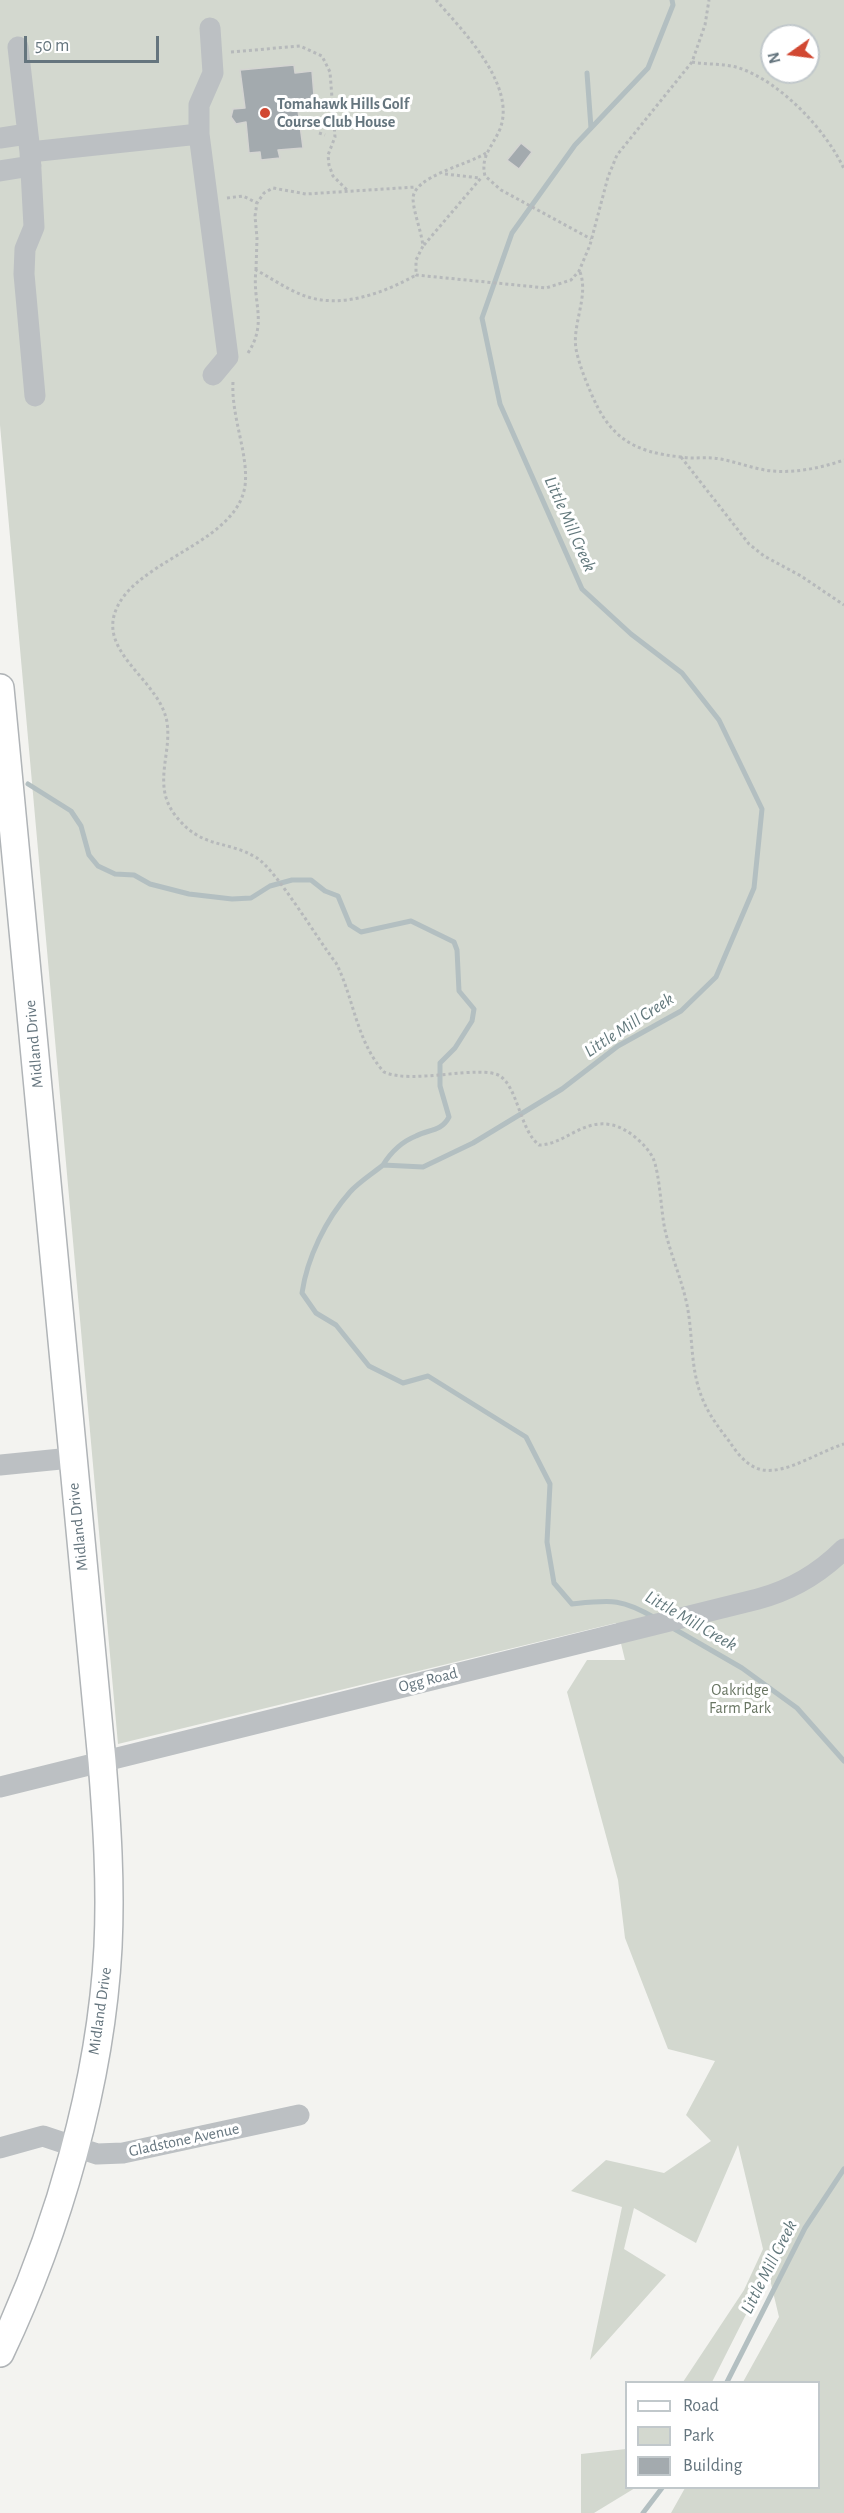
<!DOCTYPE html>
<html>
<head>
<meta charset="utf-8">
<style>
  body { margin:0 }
  #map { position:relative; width:844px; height:2513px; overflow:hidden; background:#f3f3f0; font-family:"Alegreya Sans",sans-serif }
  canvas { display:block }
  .legend { position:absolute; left:625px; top:2381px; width:195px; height:108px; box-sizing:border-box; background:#fff; border:2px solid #c1c8cb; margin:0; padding:8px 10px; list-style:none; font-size:18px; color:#65757e }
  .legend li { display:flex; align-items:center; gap:12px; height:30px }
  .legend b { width:30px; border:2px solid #c1c8cb }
  .north { position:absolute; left:760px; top:24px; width:60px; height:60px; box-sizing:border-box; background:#fff; border:2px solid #c1c8cb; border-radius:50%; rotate:256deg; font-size:16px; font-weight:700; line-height:24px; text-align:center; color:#65757e }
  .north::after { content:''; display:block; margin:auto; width:21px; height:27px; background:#d14832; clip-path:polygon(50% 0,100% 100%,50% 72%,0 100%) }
  .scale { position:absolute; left:24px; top:36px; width:135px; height:27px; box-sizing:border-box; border:3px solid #65757e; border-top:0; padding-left:8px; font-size:18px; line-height:21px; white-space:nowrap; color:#65757e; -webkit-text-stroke:4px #fff; paint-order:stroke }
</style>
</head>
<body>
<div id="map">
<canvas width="844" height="2513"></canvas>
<ul class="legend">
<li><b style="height:8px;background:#fff"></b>Road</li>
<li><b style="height:16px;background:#d3d8cf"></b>Park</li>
<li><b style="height:16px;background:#a3aaae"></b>Building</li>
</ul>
<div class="north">N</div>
<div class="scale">50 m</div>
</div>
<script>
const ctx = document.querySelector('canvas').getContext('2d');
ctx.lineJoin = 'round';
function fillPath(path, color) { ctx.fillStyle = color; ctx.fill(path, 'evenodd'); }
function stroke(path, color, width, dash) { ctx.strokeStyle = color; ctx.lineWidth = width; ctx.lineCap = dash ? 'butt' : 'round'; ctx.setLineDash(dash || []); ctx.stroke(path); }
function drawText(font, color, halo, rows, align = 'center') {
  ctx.font = font + ' "Alegreya Sans",sans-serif'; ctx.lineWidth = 6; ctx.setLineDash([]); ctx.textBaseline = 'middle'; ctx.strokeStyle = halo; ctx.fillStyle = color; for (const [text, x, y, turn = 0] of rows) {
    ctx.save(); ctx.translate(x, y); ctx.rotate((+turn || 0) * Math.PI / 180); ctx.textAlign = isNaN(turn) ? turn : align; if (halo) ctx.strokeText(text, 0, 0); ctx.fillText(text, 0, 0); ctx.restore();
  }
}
const green = new Path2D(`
  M 0,0 L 844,0 L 844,2513 L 671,2513 L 685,2488 L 818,2488 L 818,2382 L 743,2382 L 779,2317 L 768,2271 L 712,2382 L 683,2382 L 744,2290 L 763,2249 L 738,2145 L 696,2243 L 634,2208 L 624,2249 L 666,2275 L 590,2360 L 622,2207 L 571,2191 L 606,2160 L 664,2173 L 711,2141 L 686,2115 L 715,2061 L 668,2049 L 625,1938 L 618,1880 L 567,1692 L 587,1660 L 625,1660 L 616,1623 L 118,1744 L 0,425 ZM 772,36 L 808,36 L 808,72 L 772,72 Z
  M 626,2449 L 626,2488 L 635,2488 L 594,2513 L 581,2513 L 581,2454 Z`);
const stream = new Path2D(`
  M 587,73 L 591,128
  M 28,784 L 71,811 L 81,826 L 89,855 L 98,866 L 115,874 L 134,875 L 150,884 L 189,894 L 232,899 L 251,898 L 270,886 L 292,880 L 311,880 L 325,891 L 338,896 L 350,925 L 361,932 L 411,921 L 454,942 L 457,950 L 459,991 L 474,1009 L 472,1021 L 455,1048 L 440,1063 L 440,1086 L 449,1117 C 441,1132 429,1129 416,1136 C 401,1142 391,1152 383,1165
  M 655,1618 C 621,1598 611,1600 572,1604 L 554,1583 L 547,1542 L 550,1484 L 526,1437 L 428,1376 L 403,1383 L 369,1366 L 336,1325 L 316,1313 L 302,1293 C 307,1258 326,1219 350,1192 C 359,1182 372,1174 383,1165 L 423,1167 L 473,1143 L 562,1089 L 618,1046 L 681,1011 L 716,977 L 754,888 L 762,809 L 719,720 L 682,673 L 631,634 L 582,589 L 500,404 L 482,318 L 512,233 L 575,145 L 648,68 L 673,5 L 672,0
  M 671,1627 L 742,1668 L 797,1708 L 844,1761
  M 727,2382 L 805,2228 L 844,2169
  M 643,2513 L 662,2488`);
const building = new Path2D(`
  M 294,65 L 295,73 L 312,71 L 315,108 L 298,110 L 303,148 L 278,150 L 280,158 L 261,160 L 260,152 L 249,153 L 246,122 L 236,124 L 231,117 L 233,109 L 245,108 L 240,70 Z
  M 521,143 L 532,152 L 519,169 L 507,160 Z`);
const path = new Path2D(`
  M 436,0 C 462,30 517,85 500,129 C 493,146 480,156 485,176 L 501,190 L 591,239
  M 231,52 L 300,46 L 322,56 L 330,72 L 335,137 L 328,155 L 329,165 L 333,176 L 347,190
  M 692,62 C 708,65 724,63 739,68 C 781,82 826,130 844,169
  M 319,133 L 325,135
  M 486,153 C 468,165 413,176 413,199 C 414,214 421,230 423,246 L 416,260 L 416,275 L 546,288 L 571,280 L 579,271 L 590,245 L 608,177 L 617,155 L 692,62 L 705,25 L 709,0
  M 445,174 L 480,178
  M 227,198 L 243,196 L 257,203
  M 424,245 L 481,178
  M 256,270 L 257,238 L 255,216 L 257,203 L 264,193 L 273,188 L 306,194 L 416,187
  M 580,272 C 589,296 572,324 576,349 C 579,364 585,379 591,393 C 610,438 633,452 681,457 C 692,459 703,457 713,458 C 733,460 752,469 772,471 C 796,473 821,468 844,460
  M 248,353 C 268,322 252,303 256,270 C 271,278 288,290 305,296 C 341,309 384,293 416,275
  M 233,382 C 231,417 249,455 245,486 C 237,538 155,556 124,596 C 85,648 159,676 167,722 C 172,754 152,785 175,815 C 202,850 226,839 257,858 C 277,871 318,940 336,963 C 354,998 356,1041 384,1072 C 413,1085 481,1064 500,1076 C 518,1088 520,1130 539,1145 C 564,1145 583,1118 612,1125 C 627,1128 646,1144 653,1158 C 660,1174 661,1212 665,1230 C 671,1256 682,1280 687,1305 C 693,1334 690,1366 701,1395 C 707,1412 718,1427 729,1441 C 737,1453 747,1467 763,1470 C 787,1474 820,1451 844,1444
  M 681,457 L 749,544 L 764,556 L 801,576 L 844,605`);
const minor = new Path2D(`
  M 18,47 L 30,152 L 34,227 L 25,249 L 24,274 L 35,396
  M 199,134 L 228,357 L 213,375
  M 0,138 L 27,134
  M 30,152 L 199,134 L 199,105 L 213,73 L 210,28
  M 0,171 L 31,166
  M 0,1465 L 71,1458
  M 0,1787 L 758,1599 C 792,1590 819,1574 844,1549
  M 0,2148 L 43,2136 L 97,2154 L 123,2153 L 299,2115`);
const major = new Path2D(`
  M 0,688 L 102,1761 C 107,1823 111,1884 108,1947 C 101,2082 58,2231 0,2353`);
const markers = [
  [265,113,6,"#d14832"]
];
const poiNames = [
  ["Tomahawk Hills Golf",277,104],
  ["Course Club House",277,122]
];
const streetNames = [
  ["Midland Drive",34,1044,-95],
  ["Midland Drive",78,1527,-96],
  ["Ogg Road",428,1680,-14],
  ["Midland Drive",100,2011,-82],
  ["Gladstone Avenue",184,2140,-12]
];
const parkNames = [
  ["Oakridge",740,1690],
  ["Farm Park",740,1708]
];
const waterNames = [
  ["Little Mill Creek",570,524,66],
  ["Little Mill Creek",629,1025,-33],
  ["Little Mill Creek",691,1621,30],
  ["Little Mill Creek",769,2267,-63]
];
fillPath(green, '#d3d8cf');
stroke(stream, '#b3bfc1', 5);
fillPath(building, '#a3aaae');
stroke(building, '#d4d4d2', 1.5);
stroke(major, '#b0b4b7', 30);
stroke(path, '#b6b9bb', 3, [3, 3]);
stroke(minor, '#bcc0c3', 21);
stroke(major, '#fff', 27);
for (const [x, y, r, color] of markers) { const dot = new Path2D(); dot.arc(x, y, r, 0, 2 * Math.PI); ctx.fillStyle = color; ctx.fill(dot); stroke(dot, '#fff', 2); }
drawText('bold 16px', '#65757e', '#fff', poiNames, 'left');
drawText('16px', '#65757e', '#fff', streetNames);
drawText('16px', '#697663', '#fff', parkNames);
drawText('italic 18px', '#61777b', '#fff', waterNames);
</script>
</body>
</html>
